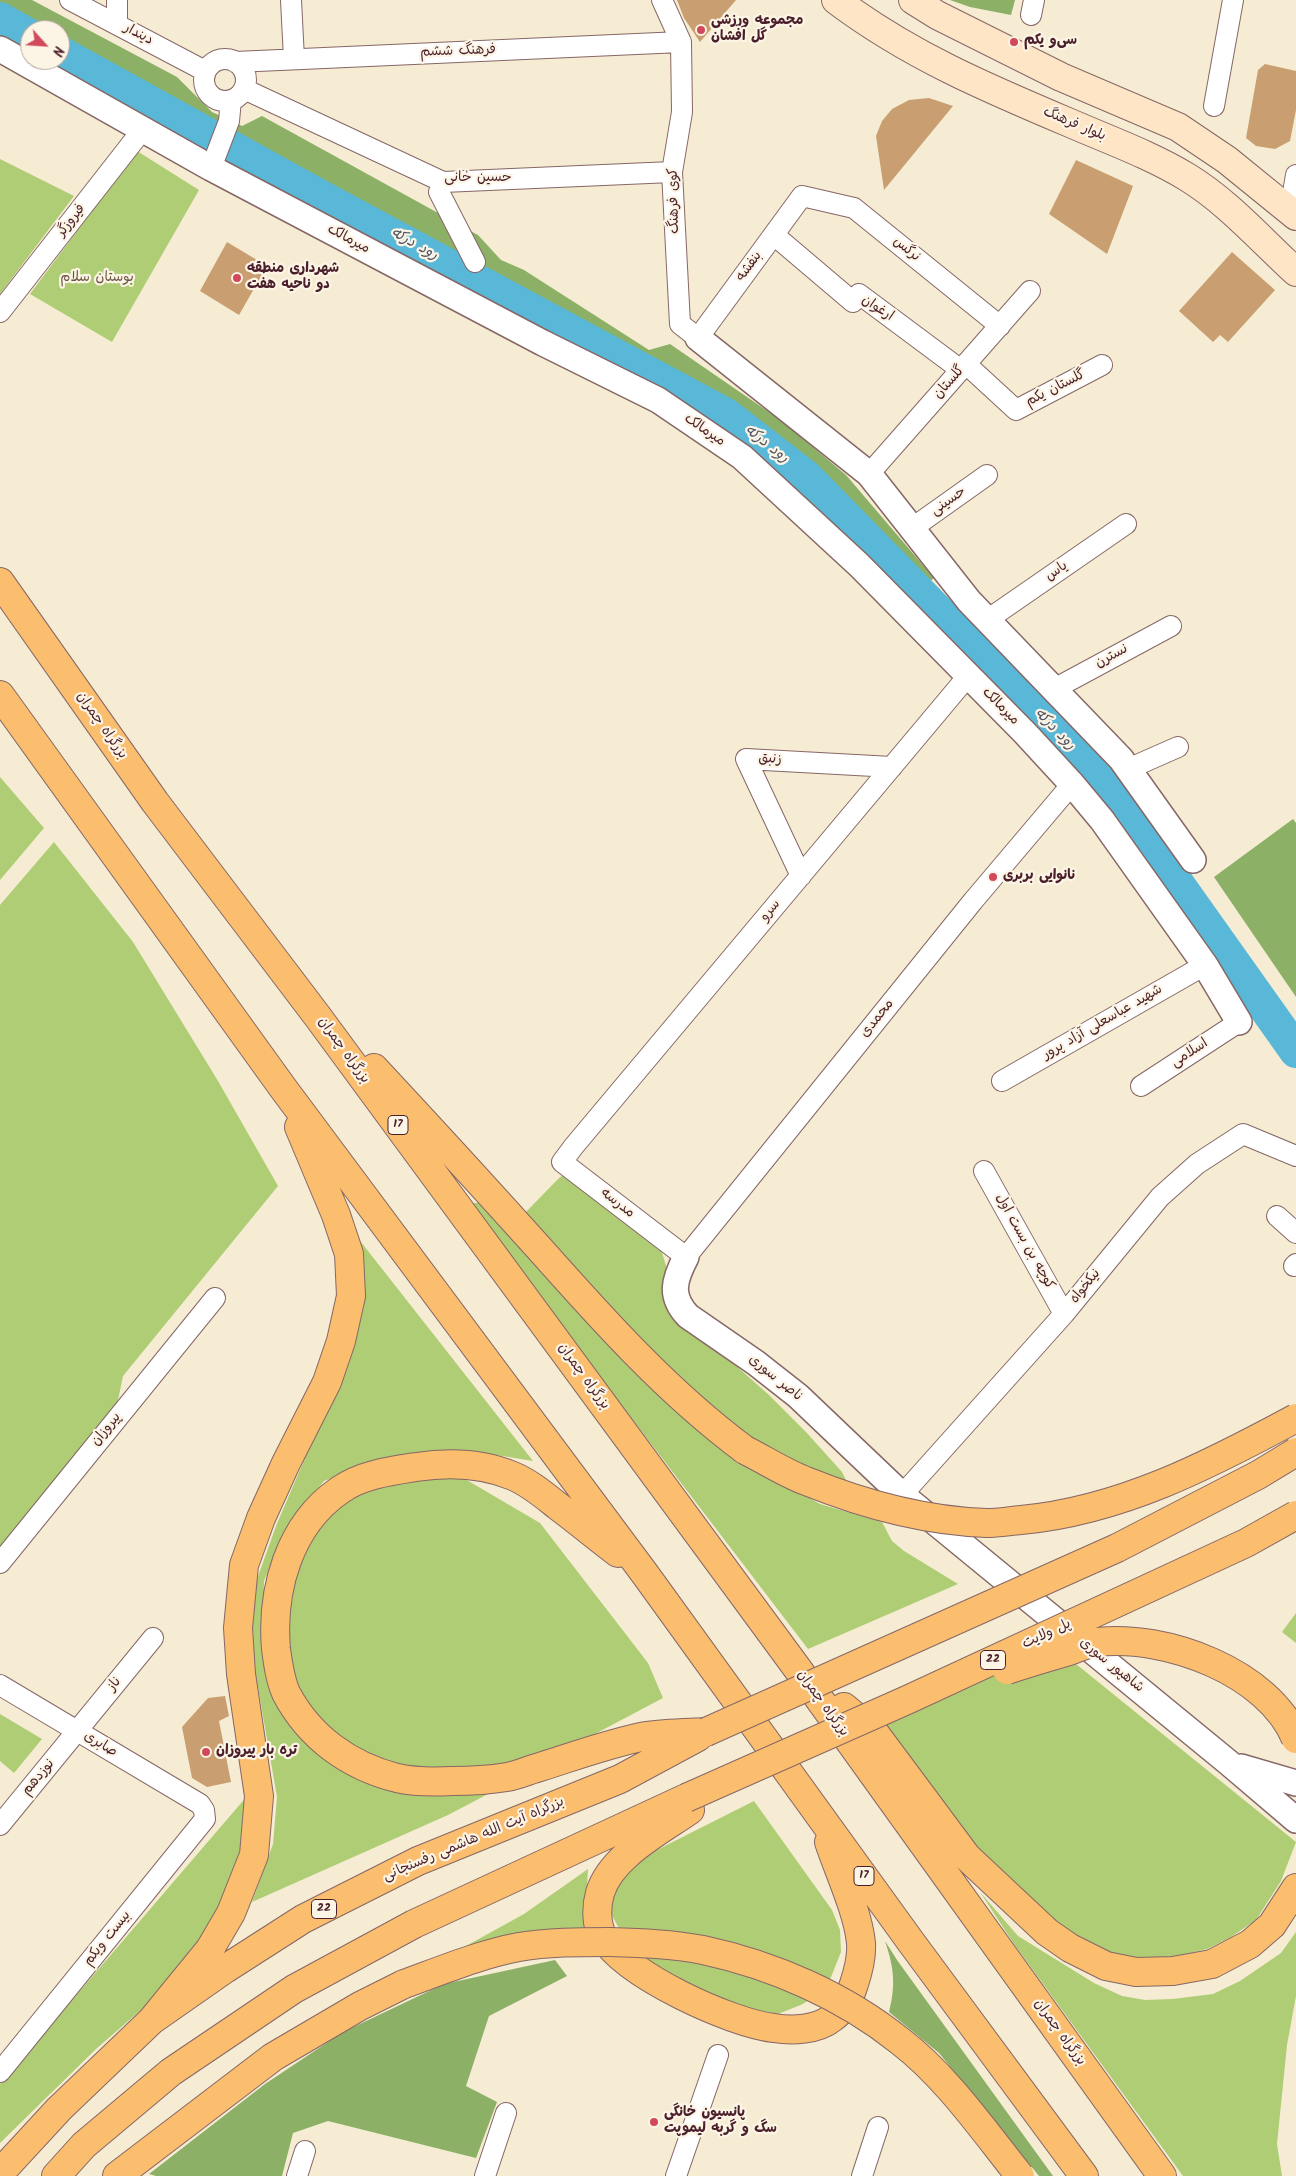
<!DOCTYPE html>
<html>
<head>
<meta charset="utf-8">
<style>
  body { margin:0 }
  #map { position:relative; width:1296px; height:2176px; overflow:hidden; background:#f5ecd3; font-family:Kalam,sans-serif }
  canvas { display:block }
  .north { position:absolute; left:20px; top:20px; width:50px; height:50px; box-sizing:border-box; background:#fcf5e5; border:1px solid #b59f9b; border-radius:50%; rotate:116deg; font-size:14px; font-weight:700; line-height:20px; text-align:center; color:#4a1f2b }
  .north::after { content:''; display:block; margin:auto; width:18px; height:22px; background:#d1495b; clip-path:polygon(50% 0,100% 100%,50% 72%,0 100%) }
</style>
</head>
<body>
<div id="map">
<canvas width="1296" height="2176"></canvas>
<div class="north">N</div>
</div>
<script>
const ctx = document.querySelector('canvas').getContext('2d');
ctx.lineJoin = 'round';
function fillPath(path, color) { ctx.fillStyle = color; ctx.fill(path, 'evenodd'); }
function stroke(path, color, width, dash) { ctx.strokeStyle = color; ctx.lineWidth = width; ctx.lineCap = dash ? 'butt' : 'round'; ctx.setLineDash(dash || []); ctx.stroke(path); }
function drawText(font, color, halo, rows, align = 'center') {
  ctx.font = font + ' Kalam,"Playpen Sans Arabic",sans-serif'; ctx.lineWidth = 4.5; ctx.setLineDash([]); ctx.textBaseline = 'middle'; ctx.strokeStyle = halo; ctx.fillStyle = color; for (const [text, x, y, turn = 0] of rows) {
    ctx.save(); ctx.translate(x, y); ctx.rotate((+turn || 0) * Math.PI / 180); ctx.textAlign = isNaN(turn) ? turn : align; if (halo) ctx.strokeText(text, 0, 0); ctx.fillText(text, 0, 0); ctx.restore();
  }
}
const green = new Path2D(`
  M 137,151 L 199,190 L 112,342 L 30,294 Z
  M 0,159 L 74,196 L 0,294 Z
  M 0,777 L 44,828 L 0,880 Z
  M 54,842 L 133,942 L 218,1081 L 278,1186 L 123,1376 L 117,1405 L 0,1547 L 0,905 Z
  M 569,1173 L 660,1246 L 667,1269 L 726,1357 L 769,1395 L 806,1432 L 842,1472 L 849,1486 L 832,1481 L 743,1436 L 646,1346 L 524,1214 L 560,1177 Z
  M 473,1203 L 488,1203 L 629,1360 L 689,1422 L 720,1447 L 820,1504 L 882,1522 L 892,1541 L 904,1551 L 958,1584 L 808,1649 L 561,1326 L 492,1235 Z
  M 357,1237 L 533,1461 L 472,1451 L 428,1452 L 377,1461 L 324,1481 L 284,1531 L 264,1581 L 263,1648 L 279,1694 L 402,1788 L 488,1794 L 448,1815 L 252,1902 L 273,1844 L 277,1797 L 252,1653 L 251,1596 L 276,1526 L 355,1341 L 364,1306 Z
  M 434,1475 L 465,1479 L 540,1523 L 648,1663 L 663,1698 L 593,1735 L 503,1770 L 414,1772 L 358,1755 L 318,1725 L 290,1684 L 284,1638 L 289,1592 L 308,1544 L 331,1510 L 380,1484 Z
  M 1296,1613 L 1296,1643 L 1282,1632 Z
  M 1055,1647 L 1296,1842 L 1281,1881 L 1256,1920 L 1231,1937 L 1207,1949 L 1182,1955 L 1148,1959 L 1119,1959 L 1042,1926 L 876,1727 Z
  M 0,1714 L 42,1739 L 14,1773 L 0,1761 Z
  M 248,1795 L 249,1817 L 230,1901 L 157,1996 L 96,2049 L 0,2143 L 0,2084 Z
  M 754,1801 L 832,1910 L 840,1930 L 841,1952 L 827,1987 L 803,2004 L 778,2014 L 736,2006 L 637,1962 L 608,1908 L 616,1881 L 633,1862 Z
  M 588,1869 L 586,1905 L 592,1928 L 426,1968 L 524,1914 Z
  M 980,1892 L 1018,1936 L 1094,1983 L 1122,1996 L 1145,2000 L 1173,1999 L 1213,1994 L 1240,1981 L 1281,1953 L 1296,1932 L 1296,1996 L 1287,2045 L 1277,2144 L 1282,2176 L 1183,2176 L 1014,1944 Z`);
const forest = new Path2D(`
  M 0,0 L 32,0 L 177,77 L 212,112 L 242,126 L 262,116 L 478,235 L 501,260 L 524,270 L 649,350 L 670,344 L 782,421 L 846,475 L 934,578 L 928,583 L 771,433 L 251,141 L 60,40 L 60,30 L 40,30 L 0,9 Z
  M 950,0 L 1015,0 L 1011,15 L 970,7 Z
  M 1293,819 L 1296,823 L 1296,997 L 1214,877 Z
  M 885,1941 L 897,1960 L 1053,2176 L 1039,2176 L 939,2053 L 889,2012 C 896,1985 894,1968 885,1941 Z
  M 555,1960 L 567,1976 L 489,2016 L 466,2086 L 497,2102 L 476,2158 L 328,2121 L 293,2133 L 282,2176 L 156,2176 L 149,2174 L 265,2084 L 343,2032 L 444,1984 Z`);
const river = new Path2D(`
  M 0,19 L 30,36
  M 60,53 L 317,195 L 726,415 L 806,477 L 1106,783 L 1296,1051`);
const building = new Path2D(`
  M 677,0 L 736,0 L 700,42 L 684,18 Z
  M 1265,64 L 1296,71 L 1296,110 L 1290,141 L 1275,149 L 1256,146 L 1246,138 L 1258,70 Z
  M 929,98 L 953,106 L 884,190 L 876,136 L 882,121 L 892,109 L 909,100 Z
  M 1076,160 L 1133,186 L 1107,254 L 1049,214 Z
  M 227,242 L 267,266 L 239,315 L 200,291 Z
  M 1232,252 L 1275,290 L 1228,342 L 1220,335 L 1213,342 L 1179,311 Z
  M 225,1696 L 229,1716 L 219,1721 L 231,1782 L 207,1787 L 192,1778 L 182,1727 L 208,1698 Z`);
const minor = new Path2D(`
  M 70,0 L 205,71
  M 117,0 L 117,24
  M 291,0 L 294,59
  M 662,0 L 681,42 L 682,112 L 672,172 L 680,324 L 698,338 L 802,196 L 854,208 L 1000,326
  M 1031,15 L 1034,0
  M204 80a21 21 0 1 1 42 0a21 21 0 1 1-42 0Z
  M 235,62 L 681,42
  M 244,89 L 443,182 L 672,172
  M 1214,106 L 1233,0
  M 211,168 L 229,121 L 231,100
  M 443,182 L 439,192 L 475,262
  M 1290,210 L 1296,175
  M 774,235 L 853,302 L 859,294 L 961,370
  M 0,312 L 143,129
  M 966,364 L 1016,410 L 1102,365
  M 869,474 L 1030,291
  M 911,529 L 987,475
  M 987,620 L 1126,524
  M 968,676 L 574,1146 L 562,1162 L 686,1257 L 973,901 L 1072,784
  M 1054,689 L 1171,626
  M 1128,769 L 1178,747
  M 801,876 L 746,759 L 892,767
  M 1002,1081 L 1205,965
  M 1141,1086 L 1239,1022
  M 984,1171 L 1064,1314
  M 1277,1216 L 1296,1233
  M 1294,1266 L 1296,1264
  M 902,1495 L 1064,1314 L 1160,1197 L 1197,1164 L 1243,1134 L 1296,1156
  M 0,1563 L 215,1298
  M 0,1685 L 200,1804 L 204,1810 L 205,1819 L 0,2072
  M 0,1825 L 153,1638
  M 297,2176 L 305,2151
  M 485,2176 L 506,2113
  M 676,2176 L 718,2055
  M 862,2176 L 878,2127`);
const tertiary = new Path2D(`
  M 0,49 L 211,168 L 543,343 L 658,400 L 742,457 L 859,565 L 1025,733 L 1072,784 L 1102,820 L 1205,965 L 1239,1022
  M 698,338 L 869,474 L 969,601 L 1121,759 L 1193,860
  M 686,1257 C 674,1280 669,1296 688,1316 L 756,1363 L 798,1396 L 902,1495 L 1229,1763 L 1296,1820
  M 1241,1767 L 1296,1783`);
const secondary = new Path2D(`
  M 836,0 C 909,55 987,88 1070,123 C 1109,140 1151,155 1187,177 C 1228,202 1261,240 1296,272
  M 913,0 L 937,15 L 1061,77 L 1178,127 L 1227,160 L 1296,216`);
const trunk = new Path2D(`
  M 0,582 L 155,802 L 318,1017 L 797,1668 L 1162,2176
  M 0,695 L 283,1088 L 645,1574 L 911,1942 L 1084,2176
  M 374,1068 C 429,1127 484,1187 538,1247 C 602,1319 667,1392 745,1450
  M 618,1553 C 598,1538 579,1522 559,1507 C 545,1496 530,1483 513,1476 C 482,1463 449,1462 416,1467 C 390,1471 361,1475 340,1490 C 289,1525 271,1590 276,1649 C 278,1664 280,1679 286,1693 C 309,1737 349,1766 397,1778 C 415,1782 434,1782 452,1781 C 470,1781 489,1780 507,1777 C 518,1775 529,1770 540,1767 C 575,1756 610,1743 646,1736 C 665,1733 686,1733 706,1732
  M 844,1707 L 874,1732 L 967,1857 L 1047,1932 L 1070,1948 L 1106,1966 L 1136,1972 L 1173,1971 L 1212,1964 L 1250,1944 L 1272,1925 L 1296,1888
  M 690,1810 C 660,1831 611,1856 600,1893 C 596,1907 596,1925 603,1937 C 626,1975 730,2023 774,2028 C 792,2031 817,2030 832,2018 C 844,2010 850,1997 854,1984 C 858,1972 862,1956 861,1943 C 858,1912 839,1872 829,1842
  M 152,2020 L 210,1949 L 231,1913 L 254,1855 L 259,1796 L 241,1674 L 238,1628 L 244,1565 L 261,1518 L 286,1463 L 327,1382 L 341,1341 L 351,1296 L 349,1254 L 336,1215 L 299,1127
  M 0,2173 L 59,2109 L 152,2020 L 225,1969 L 303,1919 L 418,1861 L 620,1779 L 698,1737
  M 56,2176 L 84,2145 L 171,2072 L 294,1989 L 414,1924 L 686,1798
  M 117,2176 L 273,2057 L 360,2006 L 404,1984`);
const trunkBridge = new Path2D(`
  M 745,1450 C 765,1460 785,1473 806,1481 C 863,1504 925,1521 987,1523 C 998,1523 1009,1521 1021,1520 C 1120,1511 1209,1465 1296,1418
  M 1007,1670 C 1028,1663 1048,1657 1069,1651 C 1078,1648 1088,1643 1098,1642 C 1165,1634 1269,1672 1296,1739
  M 706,1732 L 1117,1548 L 1258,1475 L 1296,1452
  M 686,1798 L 907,1700 L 1246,1543 L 1296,1515
  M 404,1984 C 440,1971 481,1954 519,1947 C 548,1942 579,1942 609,1942 C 640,1943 672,1944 703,1950 C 773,1965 844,1996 900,2041 C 946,2076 984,2131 1020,2176`);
const markers = [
  [701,30,5,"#d1495b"],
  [1014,42,5,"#d1495b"],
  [237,278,5,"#d1495b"],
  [993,877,5,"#d1495b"],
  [206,1752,5,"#d1495b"],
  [654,2122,5,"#d1495b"]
];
const shields = [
  [398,1125,20],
  [993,1660,25],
  [864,1876,20],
  [324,1909,25]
];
const shieldNames = [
  ["17",398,1125],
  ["22",993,1660],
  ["17",864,1876],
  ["22",324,1909]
];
const poiNames = [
  ["مجموعه ورزشی",711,22],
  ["گل افشان",711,38],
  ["سی‌و یکم",1024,42],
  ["شهرداری منطقه",247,270],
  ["دو ناحیه هفت",247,286],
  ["نانوایی بربری",1003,877],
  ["تره بار پیروزان",216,1752],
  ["پانسیون خانگی",664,2114],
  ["سگ و گربه لیموپت",664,2130]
];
const streetNames = [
  ["دیندار",138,35,28],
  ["فرهنگ ششم",458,52,-2],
  ["بلوار فرهنگ",1074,125,23],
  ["حسین خانی",478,179],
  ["کوی فرهنگ",675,201,-91],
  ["فیروزگر",72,221,-52],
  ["میرمالک",348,240,28],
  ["نرگس",906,250,39],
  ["بنفشه",750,267,-54],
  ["ارغوان",877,309,33],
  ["گلستان",950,383,-48],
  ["گلستان یکم",1056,389,-27],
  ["میرمالک",704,431,34],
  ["حسینی",949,502,-35],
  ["یاس",1057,572,-35],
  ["نسترن",1112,657,-28],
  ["میرمالک",1000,707,45],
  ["بزرگراه چمران",101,726,55],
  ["زنبق",770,760,3],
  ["سرو",771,911,-50],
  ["محمدی",878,1019,-51],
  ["شهید عباسعلی آزاد پرور",1103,1023,-30],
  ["بزرگراه چمران",343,1051,54],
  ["اسلامی",1190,1054,-33],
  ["مدرسه",617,1204,38],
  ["کوچه بن بست اول",1024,1242,61],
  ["نیکخواه",1086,1287,-51],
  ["بزرگراه چمران",583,1377,54],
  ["ناصر سوری",775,1379,39],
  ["پیروزان",107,1430,-51],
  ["پل ولایت",1047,1635,-25],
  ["شاهپور سوری",1111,1666,39],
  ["ناز",115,1685,-51],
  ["بزرگراه چمران",822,1704,54],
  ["صابری",100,1745,31],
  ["نوزدهم",39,1778,-50],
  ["بزرگراه آیت الله هاشمی رفسنجانی",474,1840,-23],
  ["بیست ویکم",108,1939,-51],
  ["بزرگراه چمران",1059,2033,54]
];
const parkNames = [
  ["بوستان سلام",97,279]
];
const waterNames = [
  ["رود درکه",414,245,29],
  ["رود درکه",766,445,38],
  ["رود درکه",1054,730,46]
];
fillPath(green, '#afcd74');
fillPath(forest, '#8bb066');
stroke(river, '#59b7d7', 34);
fillPath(building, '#c99f71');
stroke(minor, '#866766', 22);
stroke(tertiary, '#866766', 28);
stroke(secondary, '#866766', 30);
stroke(trunk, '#866766', 30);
stroke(minor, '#fff', 20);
stroke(tertiary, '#fff', 25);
stroke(secondary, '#fde5c5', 28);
stroke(trunk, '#fbbd6e', 28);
stroke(trunkBridge, '#866766', 30, []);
stroke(trunkBridge, '#fbbd6e', 28);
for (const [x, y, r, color] of markers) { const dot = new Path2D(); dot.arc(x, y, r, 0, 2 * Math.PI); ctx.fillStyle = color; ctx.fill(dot); stroke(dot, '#fcf5e5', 2); }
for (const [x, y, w] of shields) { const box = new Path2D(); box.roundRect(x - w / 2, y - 9.5, w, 19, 4); ctx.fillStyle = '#fcf5e5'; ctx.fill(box); stroke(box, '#4a1f2b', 1); }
drawText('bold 12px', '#4a1f2b', null, shieldNames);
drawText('bold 14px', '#4a1f2b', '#fcf5e5', poiNames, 'left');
drawText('14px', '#4a1f2b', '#fcf5e5', streetNames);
drawText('14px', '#685341', '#fcf5e5', parkNames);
drawText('italic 15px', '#4f5467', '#fcf5e5', waterNames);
</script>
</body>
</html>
